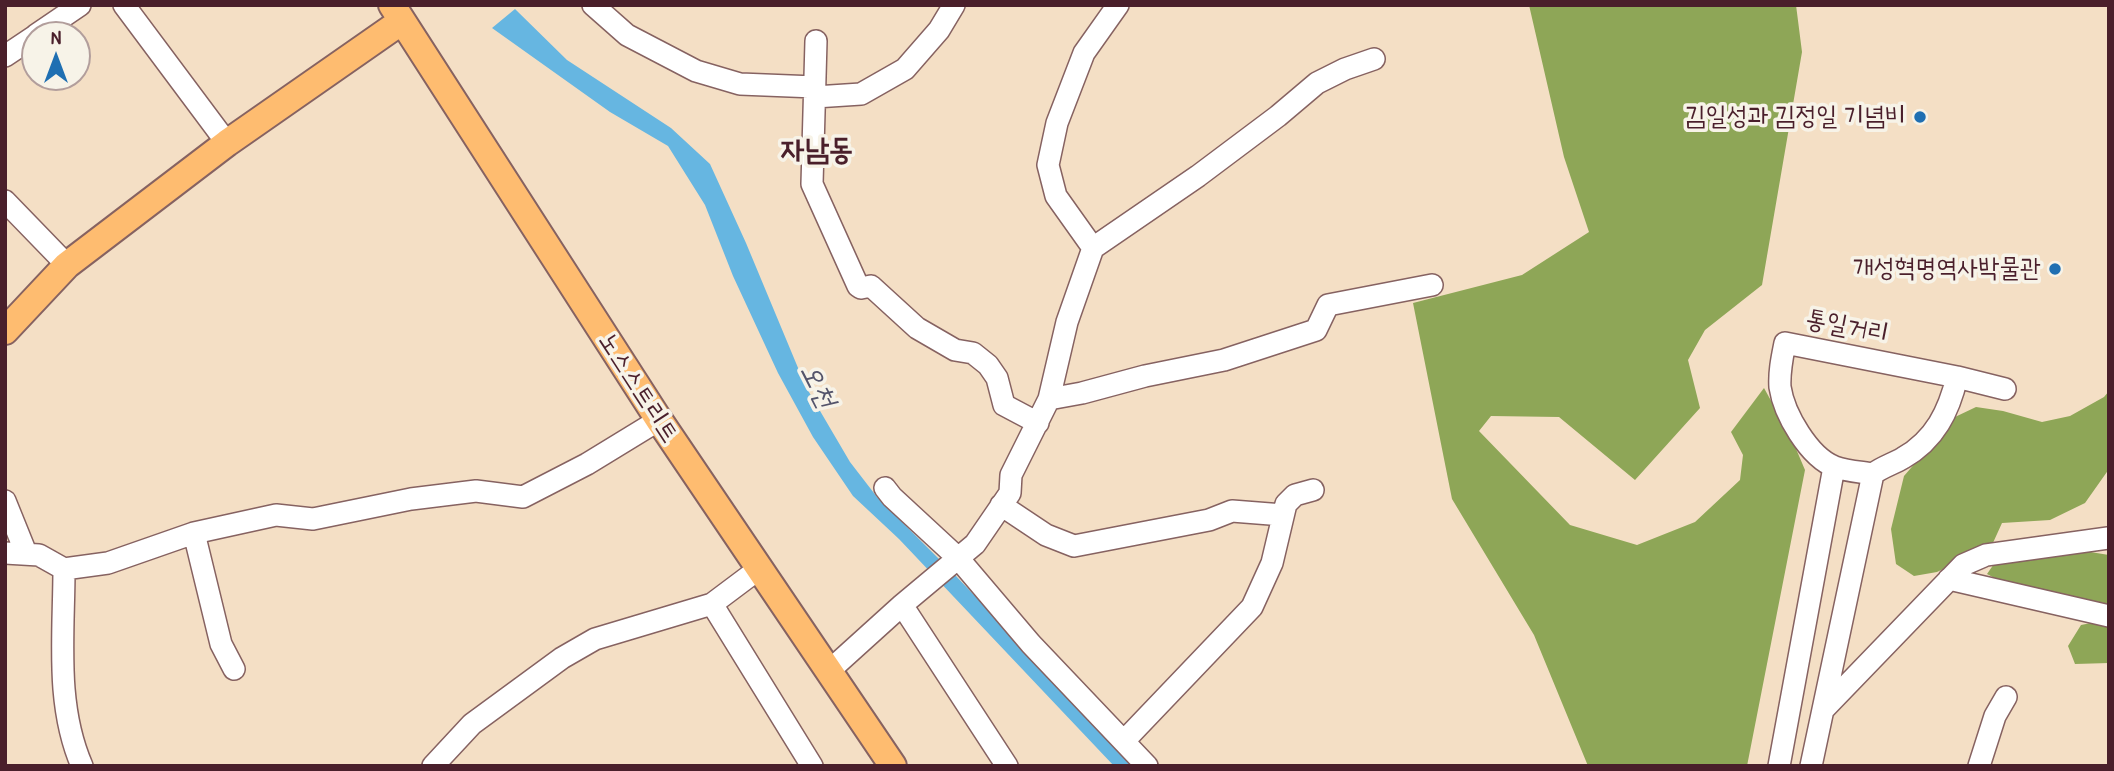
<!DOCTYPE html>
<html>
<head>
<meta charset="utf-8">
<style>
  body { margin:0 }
  #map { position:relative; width:2114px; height:771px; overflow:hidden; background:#f4dfc5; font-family:"Patrick Hand",sans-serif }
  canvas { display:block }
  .frame { position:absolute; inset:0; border:7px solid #4a1f2b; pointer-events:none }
  .north { position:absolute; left:21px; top:21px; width:70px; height:70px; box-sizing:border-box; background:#f7f3e8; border:2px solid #b29e9c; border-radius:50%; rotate:0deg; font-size:19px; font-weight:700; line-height:28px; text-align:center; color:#4a1f2b }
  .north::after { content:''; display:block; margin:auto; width:24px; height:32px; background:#1f6fb2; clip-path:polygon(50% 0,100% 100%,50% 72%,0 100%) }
</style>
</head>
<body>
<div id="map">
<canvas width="2114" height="771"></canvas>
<div class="frame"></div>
<div class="north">N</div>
</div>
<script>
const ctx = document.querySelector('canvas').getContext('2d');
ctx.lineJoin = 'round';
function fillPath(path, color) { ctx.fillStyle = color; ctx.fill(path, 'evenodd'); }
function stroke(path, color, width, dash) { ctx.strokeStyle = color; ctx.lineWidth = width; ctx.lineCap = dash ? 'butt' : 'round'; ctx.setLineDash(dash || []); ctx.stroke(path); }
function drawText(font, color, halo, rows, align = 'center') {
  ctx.font = font + ' "Patrick Hand","Poor Story",sans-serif'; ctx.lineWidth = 7; ctx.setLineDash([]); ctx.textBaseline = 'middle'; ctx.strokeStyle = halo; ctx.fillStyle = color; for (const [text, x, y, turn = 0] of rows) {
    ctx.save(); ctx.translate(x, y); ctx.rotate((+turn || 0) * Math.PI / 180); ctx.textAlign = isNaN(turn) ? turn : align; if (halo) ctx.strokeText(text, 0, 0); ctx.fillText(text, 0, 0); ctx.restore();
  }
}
const forest = new Path2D(`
  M 1529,5 L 1796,5 L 1802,52 L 1762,285 L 1705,330 L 1688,360 L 1700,408 L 1635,480 L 1559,417 L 1491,416 L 1479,431 L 1570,525 L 1637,545 L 1695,522 L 1740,480 L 1743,455 L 1731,432 L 1764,388 L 1791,437 L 1805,470 L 1747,766 L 1588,766 L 1534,635 L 1452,499 L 1413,303 L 1522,275 L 1589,232 L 1564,157 Z
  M 2109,391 L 2109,469 L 2085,503 L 2050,520 L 2002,523 L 1992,545 L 1937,572 L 1914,576 L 1896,564 L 1891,529 L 1904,476 L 1955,417 L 1976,407 L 2003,411 L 2042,422 L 2070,416 L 2104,397 Z
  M 2078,550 L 2109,555 L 2109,604 L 2002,582 L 1987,574 L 1996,561 Z
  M 2096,622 L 2109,628 L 2109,663 L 2075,664 L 2068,646 L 2081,625 Z`);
const water = new Path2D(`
  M 515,9 L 567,60 L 671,128 L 710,164 L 746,243 L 806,387 L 850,462 L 877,497 L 956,576 L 1136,766 L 1114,766 L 899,539 L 853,496 L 813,437 L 778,373 L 733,276 L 705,205 L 668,146 L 610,112 L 492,28 Z`);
const minor = new Path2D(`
  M 124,5 L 227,143
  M 593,5 L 627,35 L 696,71 L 740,84 L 815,87
  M 36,35 L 80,5
  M 816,41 L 812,184 L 858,286 L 861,288 L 871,286 L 917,328 L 955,350 L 973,353 L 988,365 L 997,378 L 1004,405 L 1038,423
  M 5,56 L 35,36
  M 815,97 L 861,94 L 905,69 L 939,30 L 954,5
  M 5,201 L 67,265
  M 1093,248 L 1198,176 L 1278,116 L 1317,83 L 1345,69 L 1374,59
  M 1049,399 L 1082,393 L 1145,376 L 1224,360 L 1316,330 L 1328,305 L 1432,285
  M 1873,474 C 1861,472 1846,471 1835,467 C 1809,457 1784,414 1780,387 C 1779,372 1782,358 1785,343 L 1957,377 L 2005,389
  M 885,488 L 892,497 L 958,558 L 1031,644 L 1147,766
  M 5,501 L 26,553
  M 1001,505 L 1046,535 L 1074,546 L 1209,520 L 1232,511 L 1283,515
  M 194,533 L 221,644 L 234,669
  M 5,553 L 39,555 L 64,569 L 108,563 L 194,533 L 276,515 L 313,519 L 411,499 L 476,491 L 523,497 L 587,464 L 659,420
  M 64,569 C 64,635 55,704 82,766
  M 1949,579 L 2109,616
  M 712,604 L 812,766
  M 902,605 L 1007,766
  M 829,671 L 902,605 L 975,544 L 1010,493 L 1011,475 L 1049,399 L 1067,322 L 1093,248 L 1056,196 L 1048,165 L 1057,123 L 1084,53 L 1118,5
  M 1823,710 L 1963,565 L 1986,555 L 2108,538
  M 1124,741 L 1252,607 L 1272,563 L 1286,504 L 1295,495 L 1313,490
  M 433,766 L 472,724 L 562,658 L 595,639 L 712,604 L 760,568
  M 1779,766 L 1834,467
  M 1811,766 L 1873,474 C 1882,467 1893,464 1903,458 C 1935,440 1949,411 1957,377
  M 1979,766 L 1995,716 L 2006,697`);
const major = new Path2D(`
  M 392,5 L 659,420 L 893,766
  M 5,331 L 67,265 L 227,143 L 402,21`);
const markers = [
  [1920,117,7,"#1f6fb2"],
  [2055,269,7,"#1f6fb2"]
];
const poiNames = [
  ["김일성과 김정일 기념비",1906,117],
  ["개성혁명역사박물관",2041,269]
];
const streetNames = [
  ["통일거리",1847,327,11],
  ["노스스트리트",638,388,57]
];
const waterNames = [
  ["오천",817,386,63]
];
const quarterNames = [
  ["자남동",817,151]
];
fillPath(forest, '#8ea657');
fillPath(water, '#66b6e1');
stroke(minor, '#866261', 24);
stroke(major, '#866261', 30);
stroke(minor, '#fff', 21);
stroke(major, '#febc70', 26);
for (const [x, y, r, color] of markers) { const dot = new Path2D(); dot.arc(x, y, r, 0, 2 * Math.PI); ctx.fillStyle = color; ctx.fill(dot); stroke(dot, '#f7f3e8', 2.5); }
drawText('26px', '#4a1f2b', '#f7f3e8', poiNames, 'right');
drawText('26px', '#4a1f2b', '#f7f3e8', streetNames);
drawText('italic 28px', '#54546b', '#f7f3e8', waterNames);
drawText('bold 30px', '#4a1f2b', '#f7f3e8', quarterNames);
</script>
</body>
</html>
